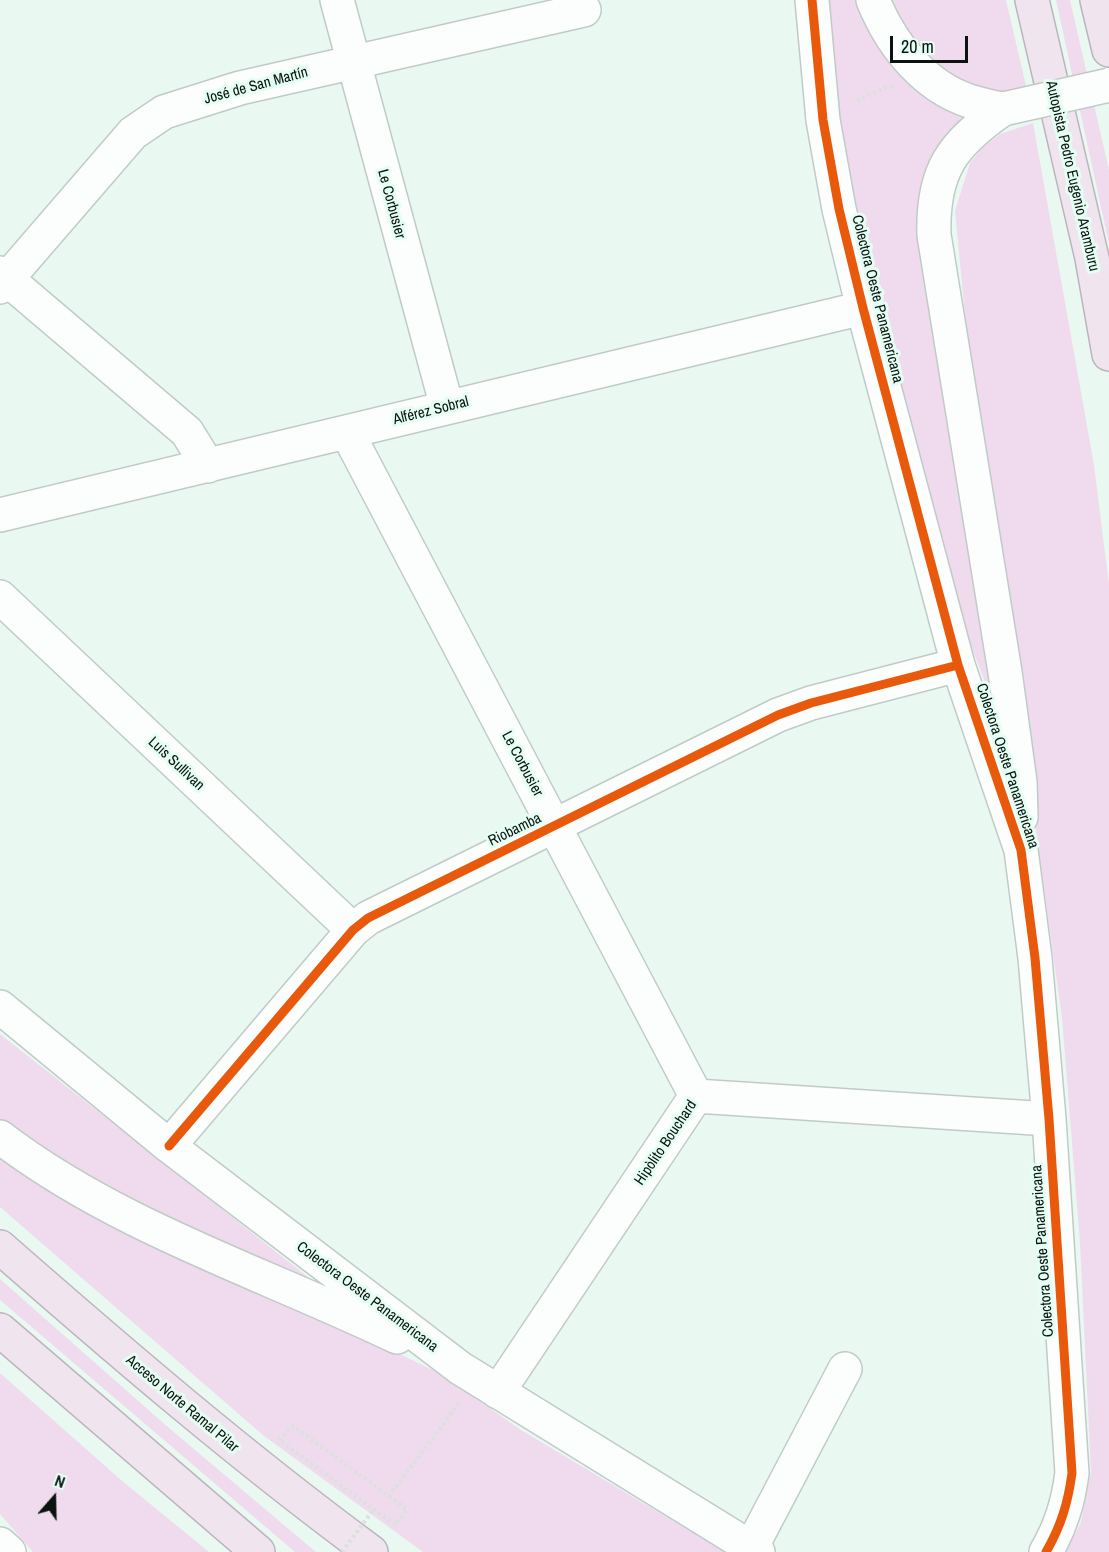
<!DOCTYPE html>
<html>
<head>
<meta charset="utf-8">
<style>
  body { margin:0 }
  #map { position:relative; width:1109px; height:1552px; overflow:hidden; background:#eaf8f2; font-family:"Archivo Narrow",sans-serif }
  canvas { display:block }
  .north { position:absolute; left:24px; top:1468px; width:60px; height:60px; -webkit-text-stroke:4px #e4fef3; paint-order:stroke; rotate:20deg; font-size:16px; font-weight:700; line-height:24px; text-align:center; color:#0a130f }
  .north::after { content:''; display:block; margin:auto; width:21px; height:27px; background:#0a130f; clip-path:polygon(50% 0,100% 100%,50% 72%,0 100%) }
  .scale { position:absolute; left:890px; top:36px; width:78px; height:27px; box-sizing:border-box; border:3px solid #0a130f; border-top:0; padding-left:8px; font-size:18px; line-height:21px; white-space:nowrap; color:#0a130f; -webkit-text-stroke:4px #e4fef3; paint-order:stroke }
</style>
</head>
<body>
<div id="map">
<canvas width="1109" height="1552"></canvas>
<div class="north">N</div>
<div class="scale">20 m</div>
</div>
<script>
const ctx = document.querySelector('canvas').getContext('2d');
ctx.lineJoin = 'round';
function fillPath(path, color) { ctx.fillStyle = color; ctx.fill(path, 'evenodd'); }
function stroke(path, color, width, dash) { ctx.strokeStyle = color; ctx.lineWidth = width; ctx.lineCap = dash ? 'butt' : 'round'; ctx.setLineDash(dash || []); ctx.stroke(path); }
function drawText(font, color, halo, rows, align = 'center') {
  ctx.font = font + ' "Archivo Narrow",sans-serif'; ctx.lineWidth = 6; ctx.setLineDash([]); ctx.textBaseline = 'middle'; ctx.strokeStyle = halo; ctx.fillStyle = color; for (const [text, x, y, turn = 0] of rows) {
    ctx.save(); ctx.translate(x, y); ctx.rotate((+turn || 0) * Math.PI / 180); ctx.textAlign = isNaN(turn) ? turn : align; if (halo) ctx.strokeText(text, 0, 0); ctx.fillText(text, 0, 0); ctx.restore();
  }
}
const green = new Path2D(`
  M 824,0 L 864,0 L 940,103 L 969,120 L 950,139 L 942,368 L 977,601 L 999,720 L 947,581 L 891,376 L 830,90 Z
  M 890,0 L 1006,0 L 1027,90 L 1003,95 L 983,91 L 943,69 L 911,35 Z
  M 1056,0 L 1070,0 L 1109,170 L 1109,244 Z
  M 1033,123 L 1094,465 L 1109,585 L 1109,1552 L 1066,1552 L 1081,1522 L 1091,1471 L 1080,1243 L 1062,1018 L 967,336 L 955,211 L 970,163 L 982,148 L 1000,134 Z
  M 0,1034 L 323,1289 L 114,1195 L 44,1153 L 0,1120 Z
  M 0,1148 L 364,1337 L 439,1373 L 521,1430 L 725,1552 L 423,1552 L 264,1436 L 0,1207 Z
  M 0,1279 L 169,1428 L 316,1552 L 295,1552 L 0,1300 Z
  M 0,1373 L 121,1480 L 209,1552 L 33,1552 L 0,1514 Z`);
const path = new Path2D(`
  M 857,101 L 886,87 L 895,86
  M 389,1496 L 407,1509 L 395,1525 L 279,1440 L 293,1426 L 389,1496 L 460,1402
  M 201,1552 L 203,1552`);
const minor = new Path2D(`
  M 337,0 L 447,407
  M 812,0 L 823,120 L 839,209 L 863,308 L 958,665 L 1021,850 L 1035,958 L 1049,1119 L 1072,1473 C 1068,1503 1061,1526 1046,1552
  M 873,0 C 892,47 928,92 980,104 C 989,106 999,110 1008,108
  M 1003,109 C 952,144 932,171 934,235 L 1005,672 L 1020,782 L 1021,817
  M 0,273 L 187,432 L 208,466
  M 0,287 L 133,133 L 164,112 L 240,88 L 584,10
  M 347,432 L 696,1096
  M 0,515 L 863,308
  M 0,597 L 353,930
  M 0,1007 L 169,1146 L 460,1368 L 758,1552
  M 0,1137 C 118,1227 264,1273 397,1337
  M 169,1146 L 353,930 L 368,918 L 778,715 L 811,703 L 958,665
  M 498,1392 L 696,1096 L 1049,1119
  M 0,1544 L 9,1552
  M 751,1548 L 845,1369`);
const highway = new Path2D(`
  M 1032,0 L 1092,258 L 1109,354
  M 1097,0 L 1109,50
  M 0,1247 C 121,1353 241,1456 371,1552
  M 0,1330 L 258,1552`);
const pathBridge = new Path2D(`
  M 342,1552 L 373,1510`);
const minorBridge = new Path2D(`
  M 1008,108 L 1109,85`);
const cycleway = new Path2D(`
  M 812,0 L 823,120 L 839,209 L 863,308 L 958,665 L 1021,850 L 1035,958 L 1049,1119 L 1072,1473 C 1068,1503 1061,1526 1046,1552
  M 169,1146 L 353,930 L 368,918 L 778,715 L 811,703 L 958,665`);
const streetNames = [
  ["José de San Martín",256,86,-15],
  ["Autopista Pedro Eugenio Aramburu",1072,176,77],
  ["Le Corbusier",391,204,75],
  ["Colectora Oeste Panamericana",877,299,76],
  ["Alférez Sobral",431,411,-14],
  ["Luis Sullivan",176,764,43],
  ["Le Corbusier",522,764,62],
  ["Colectora Oeste Panamericana",1007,766,72],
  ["Riobamba",515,830,-26],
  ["Hipòlito Bouchard",666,1143,-56],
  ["Colectora Oeste Panamericana",1043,1251,-94],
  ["Colectora Oeste Panamericana",367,1297,37],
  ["Acceso Norte Ramal Pilar",182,1404,40]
];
fillPath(green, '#efdbed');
stroke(minor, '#c0cbc7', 36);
stroke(highway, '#bbb4bc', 36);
stroke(path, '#dce0de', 4, [3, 3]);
stroke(minor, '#fcfefd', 33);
stroke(highway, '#f0e5ef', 33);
stroke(minorBridge, '#c0cbc7', 36, []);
stroke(pathBridge, '#dce0de', 4, [3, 3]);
stroke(minorBridge, '#fcfefd', 33);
stroke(cycleway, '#e8590c', 9);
drawText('15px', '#0a130f', '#e4fef3', streetNames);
</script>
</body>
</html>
